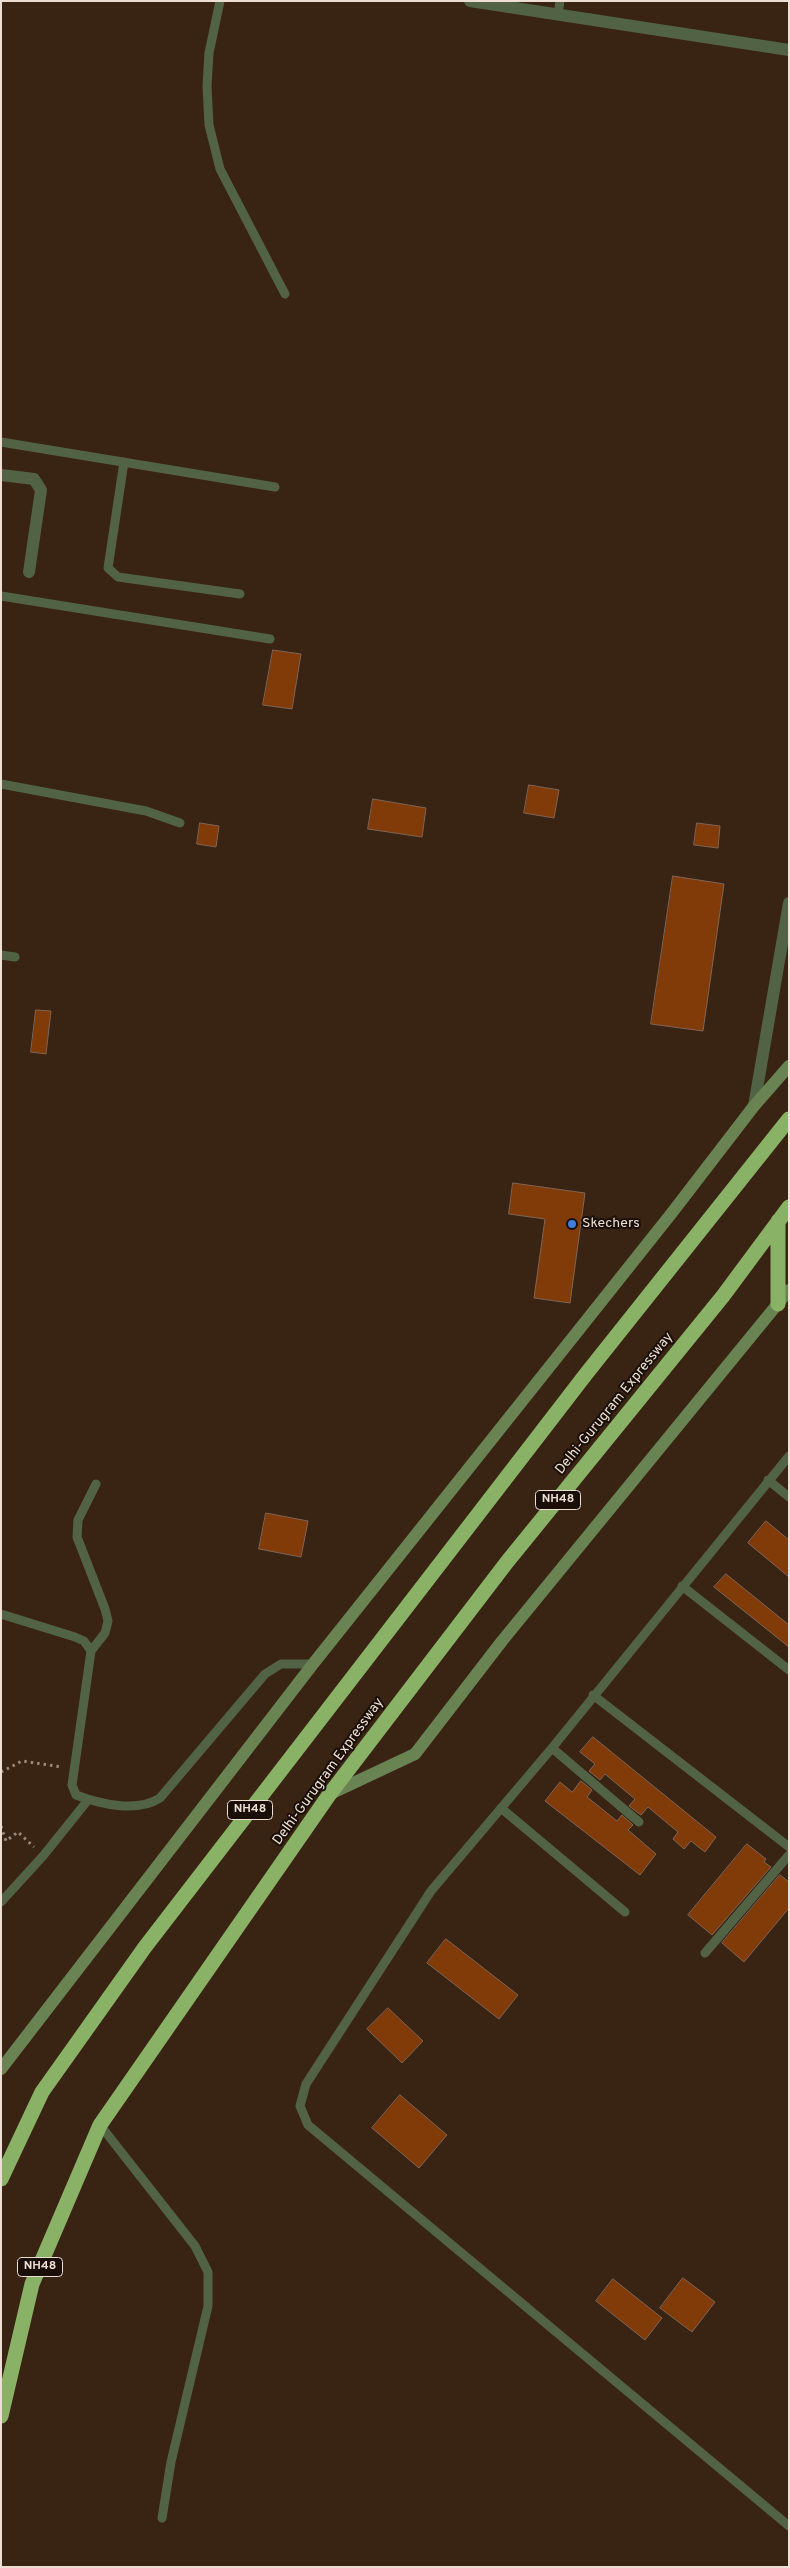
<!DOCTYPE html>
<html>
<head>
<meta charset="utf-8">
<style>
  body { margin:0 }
  #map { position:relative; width:790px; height:2568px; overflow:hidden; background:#392313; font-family:Overpass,sans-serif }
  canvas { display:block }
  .frame { position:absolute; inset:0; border:2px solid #eddfd4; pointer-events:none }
</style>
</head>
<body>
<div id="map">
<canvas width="790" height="2568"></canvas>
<div class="frame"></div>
</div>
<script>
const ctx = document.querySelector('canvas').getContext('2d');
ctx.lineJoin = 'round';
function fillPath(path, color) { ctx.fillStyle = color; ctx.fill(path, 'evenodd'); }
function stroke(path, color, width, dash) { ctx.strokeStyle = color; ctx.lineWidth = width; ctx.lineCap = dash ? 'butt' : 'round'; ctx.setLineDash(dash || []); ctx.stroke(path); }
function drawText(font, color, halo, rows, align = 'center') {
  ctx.font = font + ' Overpass,sans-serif'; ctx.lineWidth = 4; ctx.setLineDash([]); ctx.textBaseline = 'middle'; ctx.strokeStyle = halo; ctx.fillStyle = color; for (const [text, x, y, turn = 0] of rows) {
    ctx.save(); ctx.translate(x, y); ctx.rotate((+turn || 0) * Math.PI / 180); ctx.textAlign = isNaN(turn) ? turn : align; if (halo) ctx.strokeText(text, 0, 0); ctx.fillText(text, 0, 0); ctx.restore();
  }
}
const building = new Path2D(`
  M 273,650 L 301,654 L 292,709 L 263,705 Z
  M 529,785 L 559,790 L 554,818 L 524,813 Z
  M 373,799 L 426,808 L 422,837 L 368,829 Z
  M 200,823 L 219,826 L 216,847 L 197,844 Z
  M 697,823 L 720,826 L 718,848 L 694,845 Z
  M 673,876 L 724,884 L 703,1031 L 651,1024 Z
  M 36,1010 L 51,1011 L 46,1054 L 31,1052 Z
  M 513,1183 L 585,1193 L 570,1303 L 534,1298 L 545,1219 L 509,1214 Z
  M 266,1513 L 308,1521 L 301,1557 L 259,1549 Z
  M 766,1521 L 789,1540 L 789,1577 L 748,1543 Z
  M 726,1574 L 789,1625 L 789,1647 L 714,1587 Z
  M 593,1737 L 716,1837 L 705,1852 L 691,1841 L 684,1849 L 673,1839 L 678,1832 L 648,1807 L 641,1815 L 629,1806 L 635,1799 L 605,1774 L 600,1780 L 589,1771 L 595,1764 L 580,1752 Z
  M 581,1781 L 592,1790 L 587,1797 L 617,1821 L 622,1815 L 633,1825 L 628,1830 L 656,1854 L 640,1875 L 545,1801 L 560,1782 L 572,1792 Z
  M 747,1844 L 766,1859 L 764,1862 L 771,1867 L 712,1935 L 688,1915 Z
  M 780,1875 L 789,1882 L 789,1908 L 744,1962 L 722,1943 Z
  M 446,1939 L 518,1995 L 499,2019 L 427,1963 Z
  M 388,2008 L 423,2041 L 402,2063 L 367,2029 Z
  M 400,2095 L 447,2135 L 419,2168 L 372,2128 Z
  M 683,2278 L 715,2302 L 692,2332 L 660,2308 Z
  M 613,2279 L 662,2318 L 645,2340 L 596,2301 Z`);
const path = new Path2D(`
  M 1,1772 L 22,1761 L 62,1767
  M 1,1826 L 6,1841 L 18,1832 L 34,1847`);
const lane = new Path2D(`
  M 220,1 L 209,53 L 207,86 L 209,125 L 220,169 L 285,294
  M 558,14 L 560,1
  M 1,442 L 275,487
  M 124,462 L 108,568 L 118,577 L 240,594
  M 1,596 L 270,639
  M 1,784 L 146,811 L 180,823
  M 1,955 L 15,957
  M 789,1456 L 552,1748 L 431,1891 L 306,2084 L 300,2106 L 308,2125 L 789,2526
  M 768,1480 L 789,1497
  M 682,1586 L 789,1670
  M 1,1614 L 75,1637 L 84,1641 L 91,1651 L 72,1785 L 76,1795 C 100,1804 137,1813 160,1798 L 265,1674 L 281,1664 L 313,1664
  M 91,1651 L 105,1633 L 108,1621 L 105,1609 L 77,1537 L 78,1520 L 96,1484
  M 593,1695 L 789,1847
  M 552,1748 L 639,1822
  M 501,1808 L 625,1912
  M 1,1902 L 43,1856 L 88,1800
  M 705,1953 L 789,1855
  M 100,2125 L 195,2246 L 208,2272 L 208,2306 L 171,2462 L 162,2518`);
const street = new Path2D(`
  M 470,1 L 789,50
  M 1,475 L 34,479 L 41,490 L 29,572
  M 754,1106 L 789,903`);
const secondary = new Path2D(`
  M 330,1794 L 415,1754 L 502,1641 L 789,1290
  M 1,2069 L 313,1664 L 671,1214 L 754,1106 L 789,1066`);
const highway = new Path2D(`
  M 778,1304 L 778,1221
  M 1,2179 L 42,2092 L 145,1947 L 586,1374 L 789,1119
  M 1,2416 L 32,2284 L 100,2125 L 329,1795 L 507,1562 L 723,1296 L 789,1207`);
const markers = [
  [572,1224,5,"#3f7fe0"]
];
const shields = [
  [558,1500,45],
  [250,1810,45],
  [40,2267,45]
];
const shieldNames = [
  ["NH48",558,1500],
  ["NH48",250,1810],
  ["NH48",40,2267]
];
const poiNames = [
  ["Skechers",582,1224]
];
const streetNames = [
  ["Delhi-Gurugram Expressway",615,1404,-51],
  ["Delhi-Gurugram Expressway",329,1772,-54]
];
fillPath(building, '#803b09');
stroke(building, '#816556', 1);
stroke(path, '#99887a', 3, [2.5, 4]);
stroke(lane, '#526345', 9);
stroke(street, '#526345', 12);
stroke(secondary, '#698353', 12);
stroke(highway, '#8ab267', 15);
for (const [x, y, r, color] of markers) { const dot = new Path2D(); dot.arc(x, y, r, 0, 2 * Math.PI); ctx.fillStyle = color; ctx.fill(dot); stroke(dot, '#190f08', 2); }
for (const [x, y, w] of shields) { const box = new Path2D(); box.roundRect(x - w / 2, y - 9.5, w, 19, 4); ctx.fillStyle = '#190f08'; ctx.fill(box); stroke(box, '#eddfd4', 1); }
drawText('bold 12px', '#eddfd4', null, shieldNames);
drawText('14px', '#eddfd4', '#190f08', poiNames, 'left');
drawText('14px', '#eddfd4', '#190f08', streetNames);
</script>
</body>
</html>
